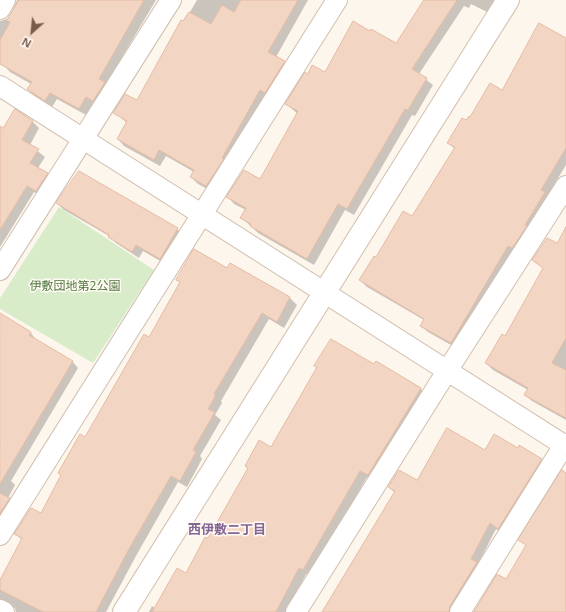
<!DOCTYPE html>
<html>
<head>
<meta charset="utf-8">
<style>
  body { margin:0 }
  #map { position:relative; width:566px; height:612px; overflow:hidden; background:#fdf6ec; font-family:"Open Sans",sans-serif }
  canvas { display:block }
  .north { position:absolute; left:12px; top:12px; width:40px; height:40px; -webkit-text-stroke:3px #fffaf3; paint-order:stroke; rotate:207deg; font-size:11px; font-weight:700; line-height:16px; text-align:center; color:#7a5c4d }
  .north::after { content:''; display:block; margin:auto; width:14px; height:18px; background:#7a5c4d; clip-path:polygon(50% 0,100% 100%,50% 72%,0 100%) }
</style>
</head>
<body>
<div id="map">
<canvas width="566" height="612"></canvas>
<div class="north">N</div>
</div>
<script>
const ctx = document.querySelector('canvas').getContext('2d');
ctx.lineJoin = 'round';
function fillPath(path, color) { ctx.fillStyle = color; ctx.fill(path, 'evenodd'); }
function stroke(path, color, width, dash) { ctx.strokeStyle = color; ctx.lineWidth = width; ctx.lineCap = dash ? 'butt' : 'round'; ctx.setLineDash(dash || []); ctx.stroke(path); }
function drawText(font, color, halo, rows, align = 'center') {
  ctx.font = font + ' "Open Sans","Noto Sans JP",sans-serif'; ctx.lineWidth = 3; ctx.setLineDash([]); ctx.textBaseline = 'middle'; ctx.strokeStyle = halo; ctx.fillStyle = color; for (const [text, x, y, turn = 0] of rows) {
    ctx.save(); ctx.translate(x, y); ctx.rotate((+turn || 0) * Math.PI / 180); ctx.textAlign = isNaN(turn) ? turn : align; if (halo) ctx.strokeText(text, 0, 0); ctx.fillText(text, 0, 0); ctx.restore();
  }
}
const green = new Path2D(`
  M 59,207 L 154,270 L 93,363 L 0,309 L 0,298 Z`);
const shadow = new Path2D(`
  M 17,0 L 156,0 L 106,84 L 111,90 L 100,107 L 93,103 L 86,115 L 57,99 L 52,107 L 35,96 L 28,89 L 31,84 L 10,72 L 0,61 L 0,21 L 7,19 L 11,15 Z
  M 197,0 L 308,0 L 276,57 L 291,69 L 213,192 L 198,184 L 191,177 L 194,172 L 166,156 L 160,166 L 124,146 L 118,139 L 127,123 L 115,113 L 137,102 Z
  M 425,0 L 494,0 L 487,12 L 471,4 L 469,8 L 464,6 L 419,74 L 433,85 L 415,116 L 412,115 L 354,215 L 345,210 L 314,265 L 258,233 L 242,218 L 246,210 L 234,204 L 228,197 L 261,181 L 298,114 L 286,104 L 308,75 L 325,74 L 371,32 L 396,44 Z
  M 566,40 L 566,165 L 547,196 L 551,200 L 458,349 L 428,332 L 421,326 L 424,320 L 367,287 L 360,280 L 376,259 L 412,218 L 455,149 L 448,143 L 467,122 Z
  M 15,110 L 33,122 L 39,128 L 30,145 L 45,157 L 38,168 L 54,180 L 43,197 L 34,192 L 0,247 L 0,129 L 3,131 Z
  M 57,203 L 177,229 L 184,235 L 167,265 L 143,251 L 139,258 L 116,243 L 109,236 L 64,210 Z
  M 566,234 L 566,420 L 532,401 L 525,395 L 528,390 L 493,370 L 486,363 L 505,337 Z
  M 231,264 L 290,298 L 297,305 L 284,328 L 269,319 L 221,401 L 222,403 L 215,415 L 221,420 L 200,456 L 202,459 L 187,487 L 178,482 L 136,556 L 106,612 L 16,612 L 15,608 L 7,605 L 0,607 L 0,582 L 22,540 L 16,534 L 41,515 L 61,476 L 59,473 L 85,439 L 149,338 L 227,270 Z
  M 0,314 L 31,333 L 36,340 L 72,361 L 78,368 L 11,481 L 15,485 L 8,498 L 16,505 L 0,529 Z
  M 316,366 L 375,366 L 420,388 L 427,395 L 375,481 L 367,477 L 310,576 L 306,574 L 287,612 L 149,612 L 152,606 L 155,608 L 186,574 L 209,540 L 248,468 L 246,466 L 271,448 L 318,368 Z
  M 518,449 L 541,459 L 548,466 L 505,535 L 496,529 L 453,612 L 323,612 L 395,493 L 389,487 L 417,481 L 485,451 Z`);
const building = new Path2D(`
  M 19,0 L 144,0 L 99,79 L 105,82 L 93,101 L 86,97 L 79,109 L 50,93 L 45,101 L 27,89 L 32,82 L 0,64 L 0,40 L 10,22 L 7,21 Z
  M 241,0 L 298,0 L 268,52 L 285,61 L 265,93 L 260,90 L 222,158 L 224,159 L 206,186 L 190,177 L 194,170 L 159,150 L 154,160 L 117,139 L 127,121 L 113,113 L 125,94 L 137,100 L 181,20 L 183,21 L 189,12 L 211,24 L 222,5 L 234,12 Z
  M 424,0 L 457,0 L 412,69 L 427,78 L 408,110 L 405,109 L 347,209 L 338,204 L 307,259 L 250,226 L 251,224 L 240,218 L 246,208 L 226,197 L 244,170 L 260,179 L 298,111 L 285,104 L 305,72 L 308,74 L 312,65 L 325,72 L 353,21 L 370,31 L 371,29 L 396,43 Z
  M 539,23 L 566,38 L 566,148 L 541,190 L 545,192 L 525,225 L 527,226 L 512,248 L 508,246 L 451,343 L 420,326 L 424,319 L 359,280 L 374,256 L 376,257 L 403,211 L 412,216 L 455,147 L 447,143 L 462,118 L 466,120 L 469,116 L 470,117 L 490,83 L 502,90 Z
  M 15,109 L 33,121 L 22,140 L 39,149 L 30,163 L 48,173 L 36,191 L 27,186 L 0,230 L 0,126 L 3,128 Z
  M 79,171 L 178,228 L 160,259 L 136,245 L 132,252 L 108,237 L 109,235 L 56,203 Z
  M 566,227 L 566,338 L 552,363 L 566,370 L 566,418 L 524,395 L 528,388 L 485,363 L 502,334 L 505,336 L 543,268 L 532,260 L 547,238 L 557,243 Z
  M 194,249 L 227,268 L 230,263 L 290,297 L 277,322 L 262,313 L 214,394 L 216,395 L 208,409 L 215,412 L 193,450 L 196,452 L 180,481 L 171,476 L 129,549 L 96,612 L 43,612 L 0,590 L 0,580 L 22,538 L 14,534 L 31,508 L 41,513 L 61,475 L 58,473 L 80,434 L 85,437 L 144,334 L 149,337 L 180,282 L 176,280 Z
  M 0,313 L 31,332 L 29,335 L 73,361 L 0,484 Z
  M 331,339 L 374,364 L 376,361 L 421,388 L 368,475 L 360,471 L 303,570 L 299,568 L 276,612 L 152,612 L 177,568 L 186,573 L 205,537 L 208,538 L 248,468 L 245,466 L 259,440 L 271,447 L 317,367 L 314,366 Z
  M 447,428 L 485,450 L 494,434 L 518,448 L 519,445 L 542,459 L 498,529 L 490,523 L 471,559 L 477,562 L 450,606 L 449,612 L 322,612 L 395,491 L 388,487 L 399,470 L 417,480 Z
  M 562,470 L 566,473 L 566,612 L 474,612 L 497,574 L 506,579 L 526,545 L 518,540 Z
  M 0,493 L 10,498 L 0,513 Z`);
const street = new Path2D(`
  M 0,9 L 5,0
  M 0,86 L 564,445 L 566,444
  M 0,270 L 171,0
  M 0,535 L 337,0
  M 0,610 L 4,612
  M 296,612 L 447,371 L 566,186
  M 460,612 L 564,445`);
const secondary = new Path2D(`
  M 124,612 L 508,0`);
const parkNames = [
  ["伊敷団地第2公園",75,287]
];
const neighbourhoodNames = [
  ["西伊敷二丁目",227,530]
];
fillPath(green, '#d8ecc9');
fillPath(shadow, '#0003');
fillPath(building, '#f3d5c3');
stroke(building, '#e6bba3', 1);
stroke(street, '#d1beb0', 22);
stroke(secondary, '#d6c0b0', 24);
stroke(street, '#fff', 20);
stroke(secondary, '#fff', 22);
drawText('12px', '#537a41', '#fffaf3', parkNames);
drawText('bold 13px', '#846695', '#fffaf3', neighbourhoodNames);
</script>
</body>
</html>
